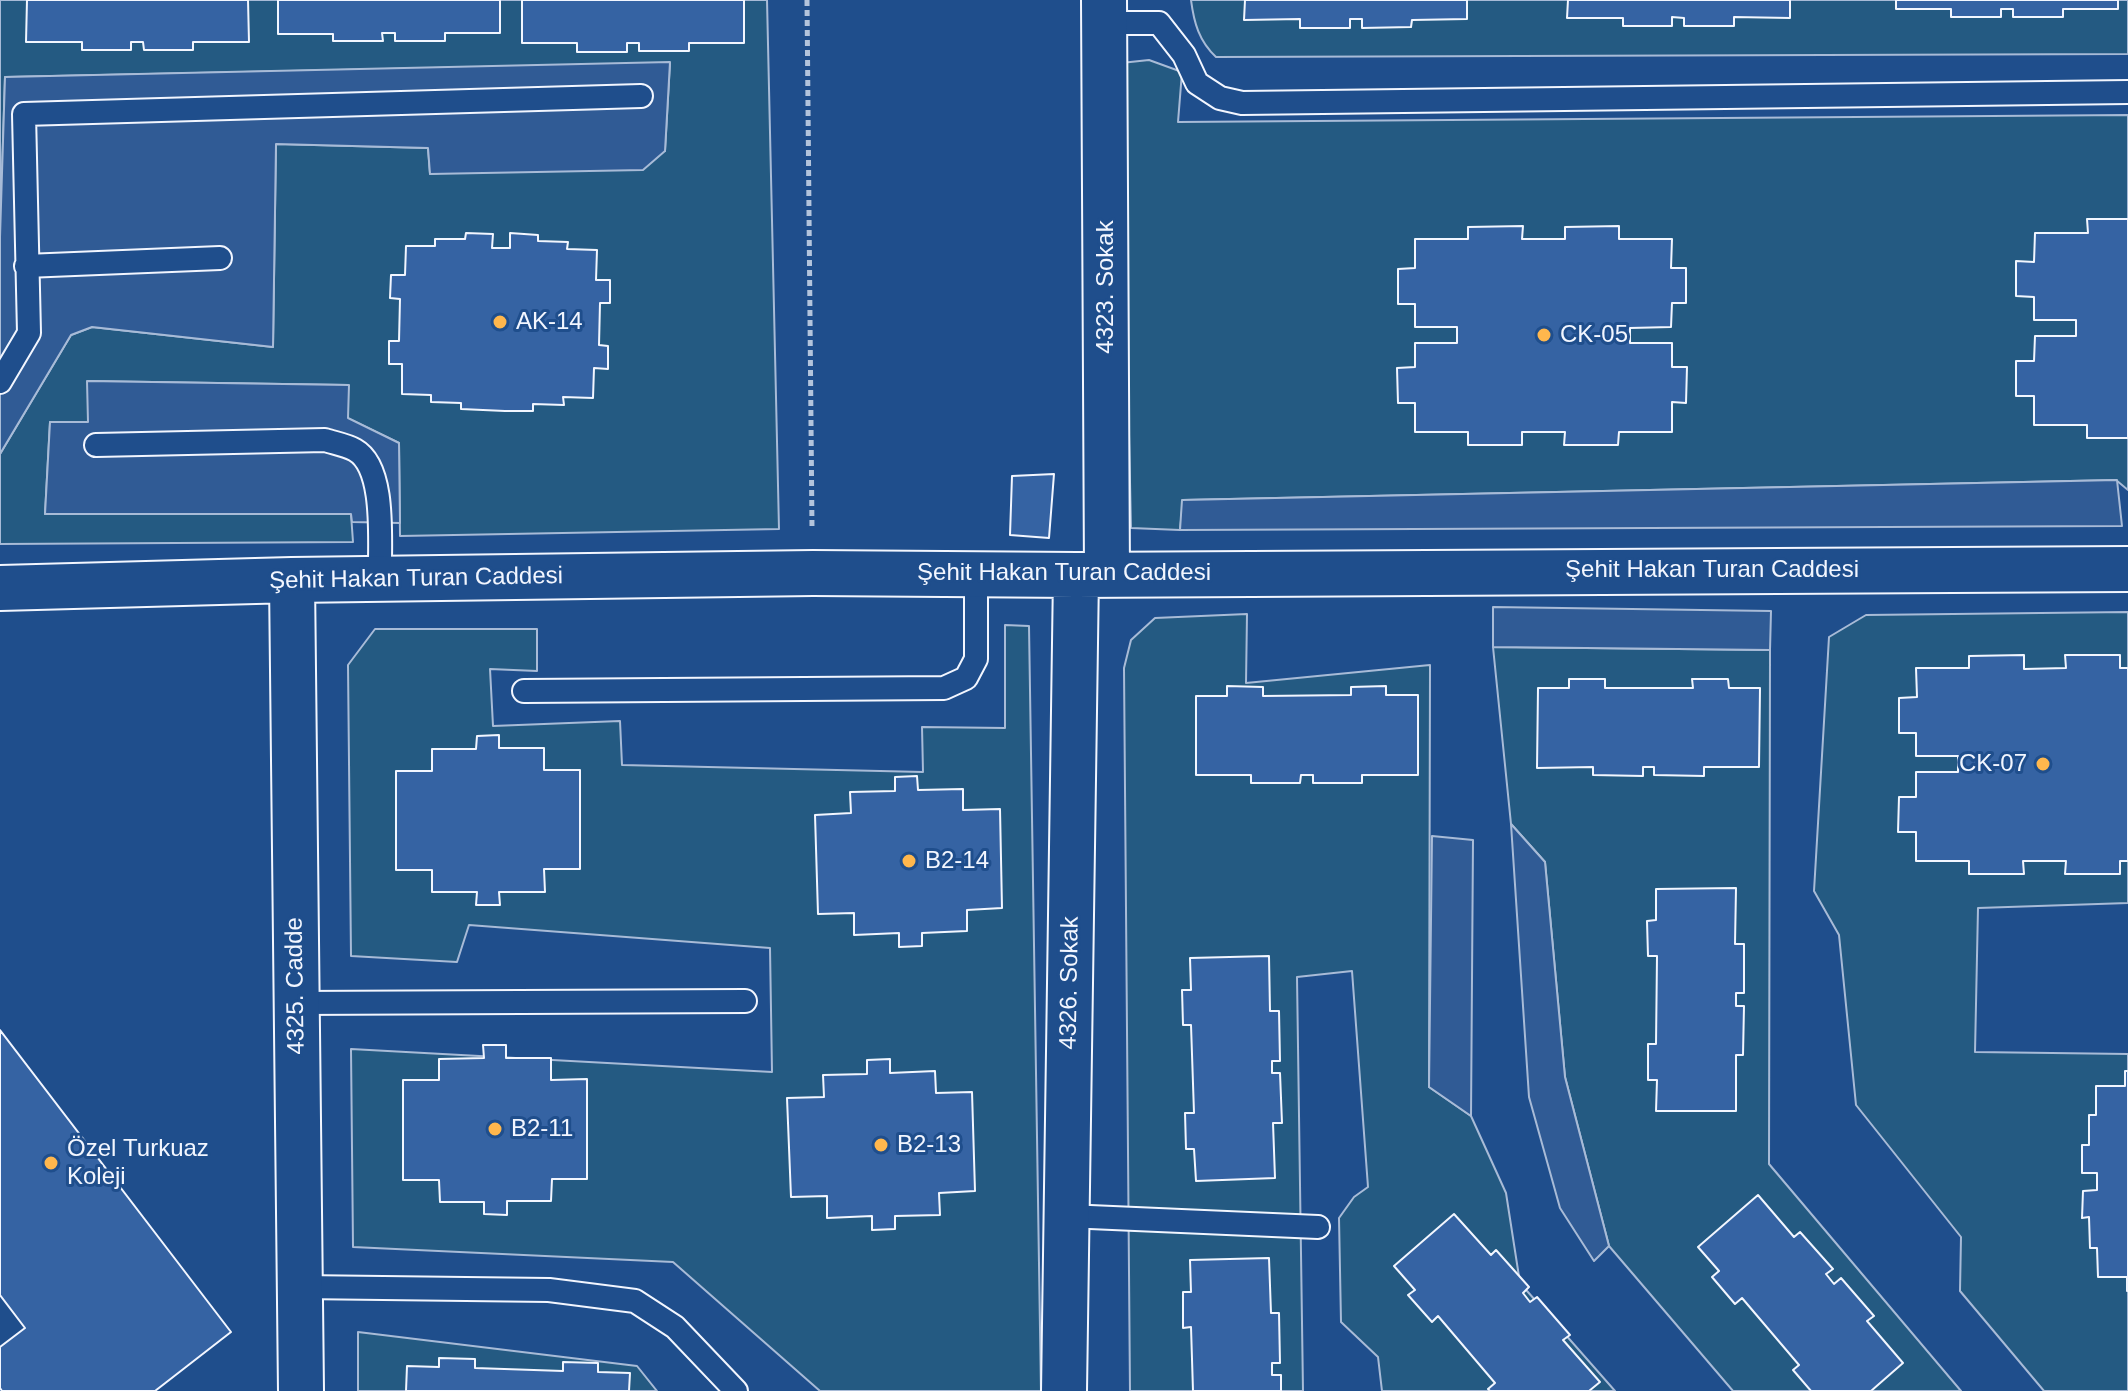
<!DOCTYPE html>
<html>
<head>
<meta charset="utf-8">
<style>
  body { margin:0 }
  canvas { display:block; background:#1f4e8c }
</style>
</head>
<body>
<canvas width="2128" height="1391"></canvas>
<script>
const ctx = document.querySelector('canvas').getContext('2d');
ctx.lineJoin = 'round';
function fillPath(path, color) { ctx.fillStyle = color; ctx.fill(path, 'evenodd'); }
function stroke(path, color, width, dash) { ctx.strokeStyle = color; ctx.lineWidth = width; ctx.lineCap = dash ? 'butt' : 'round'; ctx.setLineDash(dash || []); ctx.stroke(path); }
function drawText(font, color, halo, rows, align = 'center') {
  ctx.font = font + ' Arial,sans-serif'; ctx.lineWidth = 6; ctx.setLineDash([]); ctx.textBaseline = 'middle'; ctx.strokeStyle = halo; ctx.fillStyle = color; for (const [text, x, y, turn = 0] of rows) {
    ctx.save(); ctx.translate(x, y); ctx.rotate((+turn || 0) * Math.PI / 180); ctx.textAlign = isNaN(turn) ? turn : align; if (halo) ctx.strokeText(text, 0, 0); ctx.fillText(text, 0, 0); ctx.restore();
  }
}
const green = new Path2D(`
  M 0,0 L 767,0 L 779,529 L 400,536 L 399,443 L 347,418 L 348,385 L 88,381 L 89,422 L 50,422 L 45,514 L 351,514 L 353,542 L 0,544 L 0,454 L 71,335 L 92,327 L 273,347 L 276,144 L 428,148 L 430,174 L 665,151 L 670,63 L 5,77 L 0,237 Z
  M 1191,0 L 2128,0 L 2128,54 L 1216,57 C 1199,41 1194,23 1191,0 Z
  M 1149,60 L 1182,72 L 1178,122 L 2128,115 L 2128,490 L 2116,480 L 1183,500 L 1180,530 L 1131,528 L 1121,63 Z
  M 2128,612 L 2128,903 L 1978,908 L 1975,1052 L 2128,1054 L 2128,1391 L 2044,1391 L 1960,1291 L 1961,1237 L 1856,1105 L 1839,935 L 1814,891 L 1829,637 L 1866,615 Z
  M 1247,614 L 1246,683 L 1430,665 L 1429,1087 L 1471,1116 L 1506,1193 L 1520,1283 L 1615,1391 L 1382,1391 L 1378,1357 L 1341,1322 L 1339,1218 L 1354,1197 L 1368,1187 L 1352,971 L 1297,977 L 1303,1391 L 1130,1391 L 1124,668 L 1131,640 L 1155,618 Z
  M 1005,625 L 1029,626 L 1041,1391 L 820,1391 L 673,1262 L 353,1247 L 351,1049 L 772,1072 L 770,948 L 469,925 L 457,962 L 351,956 L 348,665 L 375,629 L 537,629 L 537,671 L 490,669 L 493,726 L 620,721 L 622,765 L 923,772 L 922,727 L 1005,728 Z
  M 1493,647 L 1770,650 L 1769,1164 L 1961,1391 L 1733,1391 L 1609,1246 L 1565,1077 L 1545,862 L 1511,824 Z
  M 358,1332 L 637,1366 L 657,1391 L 358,1391 Z`);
const parking = new Path2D(`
  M 670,62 L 665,151 L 643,170 L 430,174 L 428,148 L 276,144 L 273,347 L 92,327 L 71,335 L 0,454 L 0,237 L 5,77 Z
  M 87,381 L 349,385 L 348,418 L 399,443 L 400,523 L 352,522 L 351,514 L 45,514 L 50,422 L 88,422 Z
  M 2117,480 L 2122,526 L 1180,530 L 1182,500 Z
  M 1493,607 L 1771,611 L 1770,650 L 1493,647 Z
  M 1511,824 L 1545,862 L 1565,1077 L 1609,1246 L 1594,1261 L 1560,1208 L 1529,1097 Z
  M 1432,836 L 1473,840 L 1471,1116 L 1429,1087 Z`);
const building = new Path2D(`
  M 27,0 L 248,0 L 249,42 L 193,42 L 193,50 L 144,50 L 143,42 L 131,42 L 131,50 L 82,50 L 82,42 L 26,42 Z
  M 278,0 L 500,0 L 500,33 L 445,33 L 445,41 L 395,41 L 395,33 L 382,33 L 383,41 L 333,41 L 333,34 L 278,34 Z
  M 522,0 L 744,0 L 744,43 L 689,43 L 689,51 L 639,51 L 639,43 L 627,43 L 627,52 L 577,52 L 577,43 L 522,43 Z
  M 1245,0 L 1467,0 L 1467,19 L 1412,20 L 1411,27 L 1362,28 L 1362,19 L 1350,19 L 1350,28 L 1300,28 L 1300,19 L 1244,20 Z
  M 1568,0 L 1790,0 L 1790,18 L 1734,17 L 1734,26 L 1684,26 L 1684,18 L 1672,17 L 1672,26 L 1623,26 L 1623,18 L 1567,18 Z
  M 1896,0 L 2118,0 L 2118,9 L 2063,9 L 2063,17 L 2013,17 L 2013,9 L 2001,9 L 2001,17 L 1951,17 L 1951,9 L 1896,9 Z
  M 2087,219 L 2128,219 L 2128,438 L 2087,438 L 2087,425 L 2034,425 L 2034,396 L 2016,396 L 2016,361 L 2034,361 L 2035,336 L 2076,336 L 2076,320 L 2034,320 L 2034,297 L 2016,296 L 2016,261 L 2034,262 L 2035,233 L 2088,233 Z
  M 1523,226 L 1522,239 L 1565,239 L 1565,227 L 1619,226 L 1619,239 L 1672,239 L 1671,268 L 1686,268 L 1686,303 L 1672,303 L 1671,327 L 1630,328 L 1630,343 L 1672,343 L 1672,367 L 1687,367 L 1686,403 L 1672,402 L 1672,432 L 1619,432 L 1618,445 L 1564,445 L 1565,432 L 1522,432 L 1522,445 L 1468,445 L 1468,432 L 1415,432 L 1415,403 L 1398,403 L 1397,368 L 1415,367 L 1415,343 L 1457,343 L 1457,327 L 1415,327 L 1415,304 L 1398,304 L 1398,269 L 1415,268 L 1415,239 L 1468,239 L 1468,227 Z
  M 466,233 L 493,234 L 492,248 L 510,248 L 510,233 L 538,235 L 538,241 L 568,242 L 567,249 L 597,250 L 596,280 L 610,280 L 610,303 L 600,303 L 599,345 L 608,346 L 608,369 L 594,368 L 593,398 L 563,397 L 564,405 L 533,404 L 533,411 L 505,411 L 461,409 L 461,403 L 431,402 L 431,395 L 402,394 L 402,364 L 389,364 L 389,341 L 399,341 L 400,299 L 390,298 L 391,275 L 405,275 L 406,246 L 435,246 L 435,239 L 465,239 Z
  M 1054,474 L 1049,538 L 1010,535 L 1012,476 Z
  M 2024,655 L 2024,669 L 2066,668 L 2065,655 L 2120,655 L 2120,668 L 2128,668 L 2128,861 L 2120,861 L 2120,874 L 2065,874 L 2066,861 L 2023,861 L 2024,874 L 1969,874 L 1969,861 L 1916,861 L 1916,832 L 1898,832 L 1899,797 L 1916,797 L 1916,772 L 1958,772 L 1958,756 L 1916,756 L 1916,733 L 1899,733 L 1899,698 L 1917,697 L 1916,668 L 1969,668 L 1969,656 Z
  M 1569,679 L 1605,679 L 1605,688 L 1693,688 L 1692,679 L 1728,679 L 1729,688 L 1760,688 L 1759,767 L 1704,767 L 1704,776 L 1654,775 L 1654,767 L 1643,767 L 1643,776 L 1593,775 L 1593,767 L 1537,768 L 1538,688 L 1569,688 Z
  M 1227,686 L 1263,687 L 1263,696 L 1351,695 L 1351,687 L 1386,686 L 1386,695 L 1418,695 L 1418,775 L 1362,775 L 1362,783 L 1313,783 L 1313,775 L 1301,775 L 1300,783 L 1251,783 L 1251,775 L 1196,775 L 1196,696 L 1227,696 Z
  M 499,735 L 499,748 L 544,748 L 544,770 L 580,770 L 580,869 L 544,869 L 545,892 L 499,892 L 500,905 L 476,905 L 477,892 L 432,892 L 432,870 L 396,870 L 396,771 L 432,771 L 432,749 L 476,749 L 477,736 Z
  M 917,776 L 918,790 L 963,789 L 963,810 L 1000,809 L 1002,908 L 967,910 L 967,931 L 922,933 L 922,946 L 899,947 L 899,933 L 854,935 L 854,913 L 818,914 L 815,815 L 851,813 L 850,792 L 895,791 L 895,777 Z
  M 1736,888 L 1735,944 L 1744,944 L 1744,993 L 1736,993 L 1736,1006 L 1744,1006 L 1743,1055 L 1736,1055 L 1736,1111 L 1656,1111 L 1657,1080 L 1648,1080 L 1648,1044 L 1656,1044 L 1657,956 L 1648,956 L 1647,921 L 1656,920 L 1656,889 Z
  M 1269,956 L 1270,1011 L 1279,1011 L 1280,1061 L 1272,1061 L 1272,1073 L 1280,1073 L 1282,1123 L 1273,1123 L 1275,1178 L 1196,1181 L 1194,1149 L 1186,1149 L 1185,1113 L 1194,1113 L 1191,1025 L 1183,1025 L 1182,990 L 1191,990 L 1190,958 Z
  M 0,1030 L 231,1332 L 155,1391 L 2,1391 L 0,1388 L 0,1347 L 25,1328 L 0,1295 Z
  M 483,1045 L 506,1045 L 506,1058 L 551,1058 L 551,1080 L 587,1079 L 587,1179 L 552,1179 L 551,1201 L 507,1201 L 507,1215 L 484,1214 L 484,1202 L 440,1202 L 439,1180 L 403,1180 L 403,1080 L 439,1080 L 439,1059 L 484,1058 Z
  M 890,1059 L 890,1073 L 935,1071 L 936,1093 L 972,1092 L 975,1191 L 939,1193 L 940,1215 L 895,1216 L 895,1229 L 872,1230 L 872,1216 L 827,1218 L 827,1196 L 791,1197 L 787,1098 L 824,1097 L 823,1075 L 867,1074 L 867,1060 Z
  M 2125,1071 L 2128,1071 L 2128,1291 L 2127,1291 L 2127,1277 L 2098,1277 L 2097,1248 L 2090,1248 L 2089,1217 L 2082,1218 L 2083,1191 L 2097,1190 L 2097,1173 L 2082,1173 L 2082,1145 L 2089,1145 L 2089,1115 L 2096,1115 L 2096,1086 L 2125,1086 Z
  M 1758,1195 L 1794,1237 L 1800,1232 L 1833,1269 L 1826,1274 L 1834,1284 L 1841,1278 L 1874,1316 L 1867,1321 L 1903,1363 L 1871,1391 L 1811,1391 L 1793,1370 L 1799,1365 L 1742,1298 L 1735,1304 L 1712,1277 L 1719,1271 L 1698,1247 Z
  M 1454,1214 L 1491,1255 L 1496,1250 L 1529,1287 L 1523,1293 L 1530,1302 L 1537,1297 L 1570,1335 L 1563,1340 L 1600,1382 L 1589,1391 L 1490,1391 L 1488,1389 L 1495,1383 L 1438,1316 L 1432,1322 L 1408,1295 L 1415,1290 L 1394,1266 Z
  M 1269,1258 L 1271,1313 L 1279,1313 L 1280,1363 L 1272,1363 L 1272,1375 L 1281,1375 L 1281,1391 L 1193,1391 L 1191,1327 L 1183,1328 L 1183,1292 L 1191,1292 L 1190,1260 Z
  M 439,1358 L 475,1359 L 475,1368 L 563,1371 L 563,1362 L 598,1363 L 598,1372 L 630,1373 L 629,1391 L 406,1391 L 407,1366 L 439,1367 Z`);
const path = new Path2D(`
  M 807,0 L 812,528`);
const lane = new Path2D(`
  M 1105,23 L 1159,23 L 1184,55 L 1197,83 L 1220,98 L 1242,103 L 2128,92
  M 26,266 L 220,258
  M 0,382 L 29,333 L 24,114 L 641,96
  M 96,445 L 325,440 C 334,443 346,445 355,450 C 387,468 379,545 380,579
  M 524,691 L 944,688 L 966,678 L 976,659 L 976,574
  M 296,1003 L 745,1001
  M 1067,1216 L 1318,1227
  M 300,1287 L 549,1290 L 635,1301 L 675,1327 L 736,1391`);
const street = new Path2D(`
  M 1104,0 L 1107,573
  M 292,580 L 301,1391
  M 0,588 L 292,580 L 813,573 L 1076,575 L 2128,569
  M 1064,1391 L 1076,575`);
const markers = [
  [500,322,8,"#ffb74d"],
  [1544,335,8,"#ffb74d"],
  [2043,764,8,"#ffb74d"],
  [909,861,8,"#ffb74d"],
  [495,1129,8,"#ffb74d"],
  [881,1145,8,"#ffb74d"],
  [51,1163,8,"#ffb74d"]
];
const streetNames = [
  ["4323. Sokak",1106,287,-90],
  ["Şehit Hakan Turan Caddesi",1712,570],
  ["Şehit Hakan Turan Caddesi",1064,573],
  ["Şehit Hakan Turan Caddesi",416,579,-1],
  ["4326. Sokak",1070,983,-89],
  ["4325. Cadde",296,986,-91]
];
const poiNames = [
  ["AK-14",516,322],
  ["CK-05",1560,335],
  ["CK-07",2027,764,"right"],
  ["B2-14",925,861],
  ["B2-11",511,1129],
  ["B2-13",897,1145],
  ["Özel Turkuaz",67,1149],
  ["Koleji",67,1177]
];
fillPath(green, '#245a82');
stroke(green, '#a8bbd7', 2);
fillPath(parking, '#305b95');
stroke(parking, '#a8bbd7', 2);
fillPath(building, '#3563a3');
stroke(building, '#f2f6ff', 2);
stroke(lane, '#f2f6ff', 26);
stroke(street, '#f2f6ff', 48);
stroke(path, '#b3c4dc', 5, [6, 4]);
stroke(lane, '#1f4e8c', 22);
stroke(street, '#1f4e8c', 44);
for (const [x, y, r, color] of markers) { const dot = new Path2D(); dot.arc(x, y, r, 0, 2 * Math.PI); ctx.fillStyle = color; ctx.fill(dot); stroke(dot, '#1f4e8c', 3); }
drawText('24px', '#f2f6ff', '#1f4e8c', streetNames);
drawText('24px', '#f2f6ff', '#1f4e8c', poiNames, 'left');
</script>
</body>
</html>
